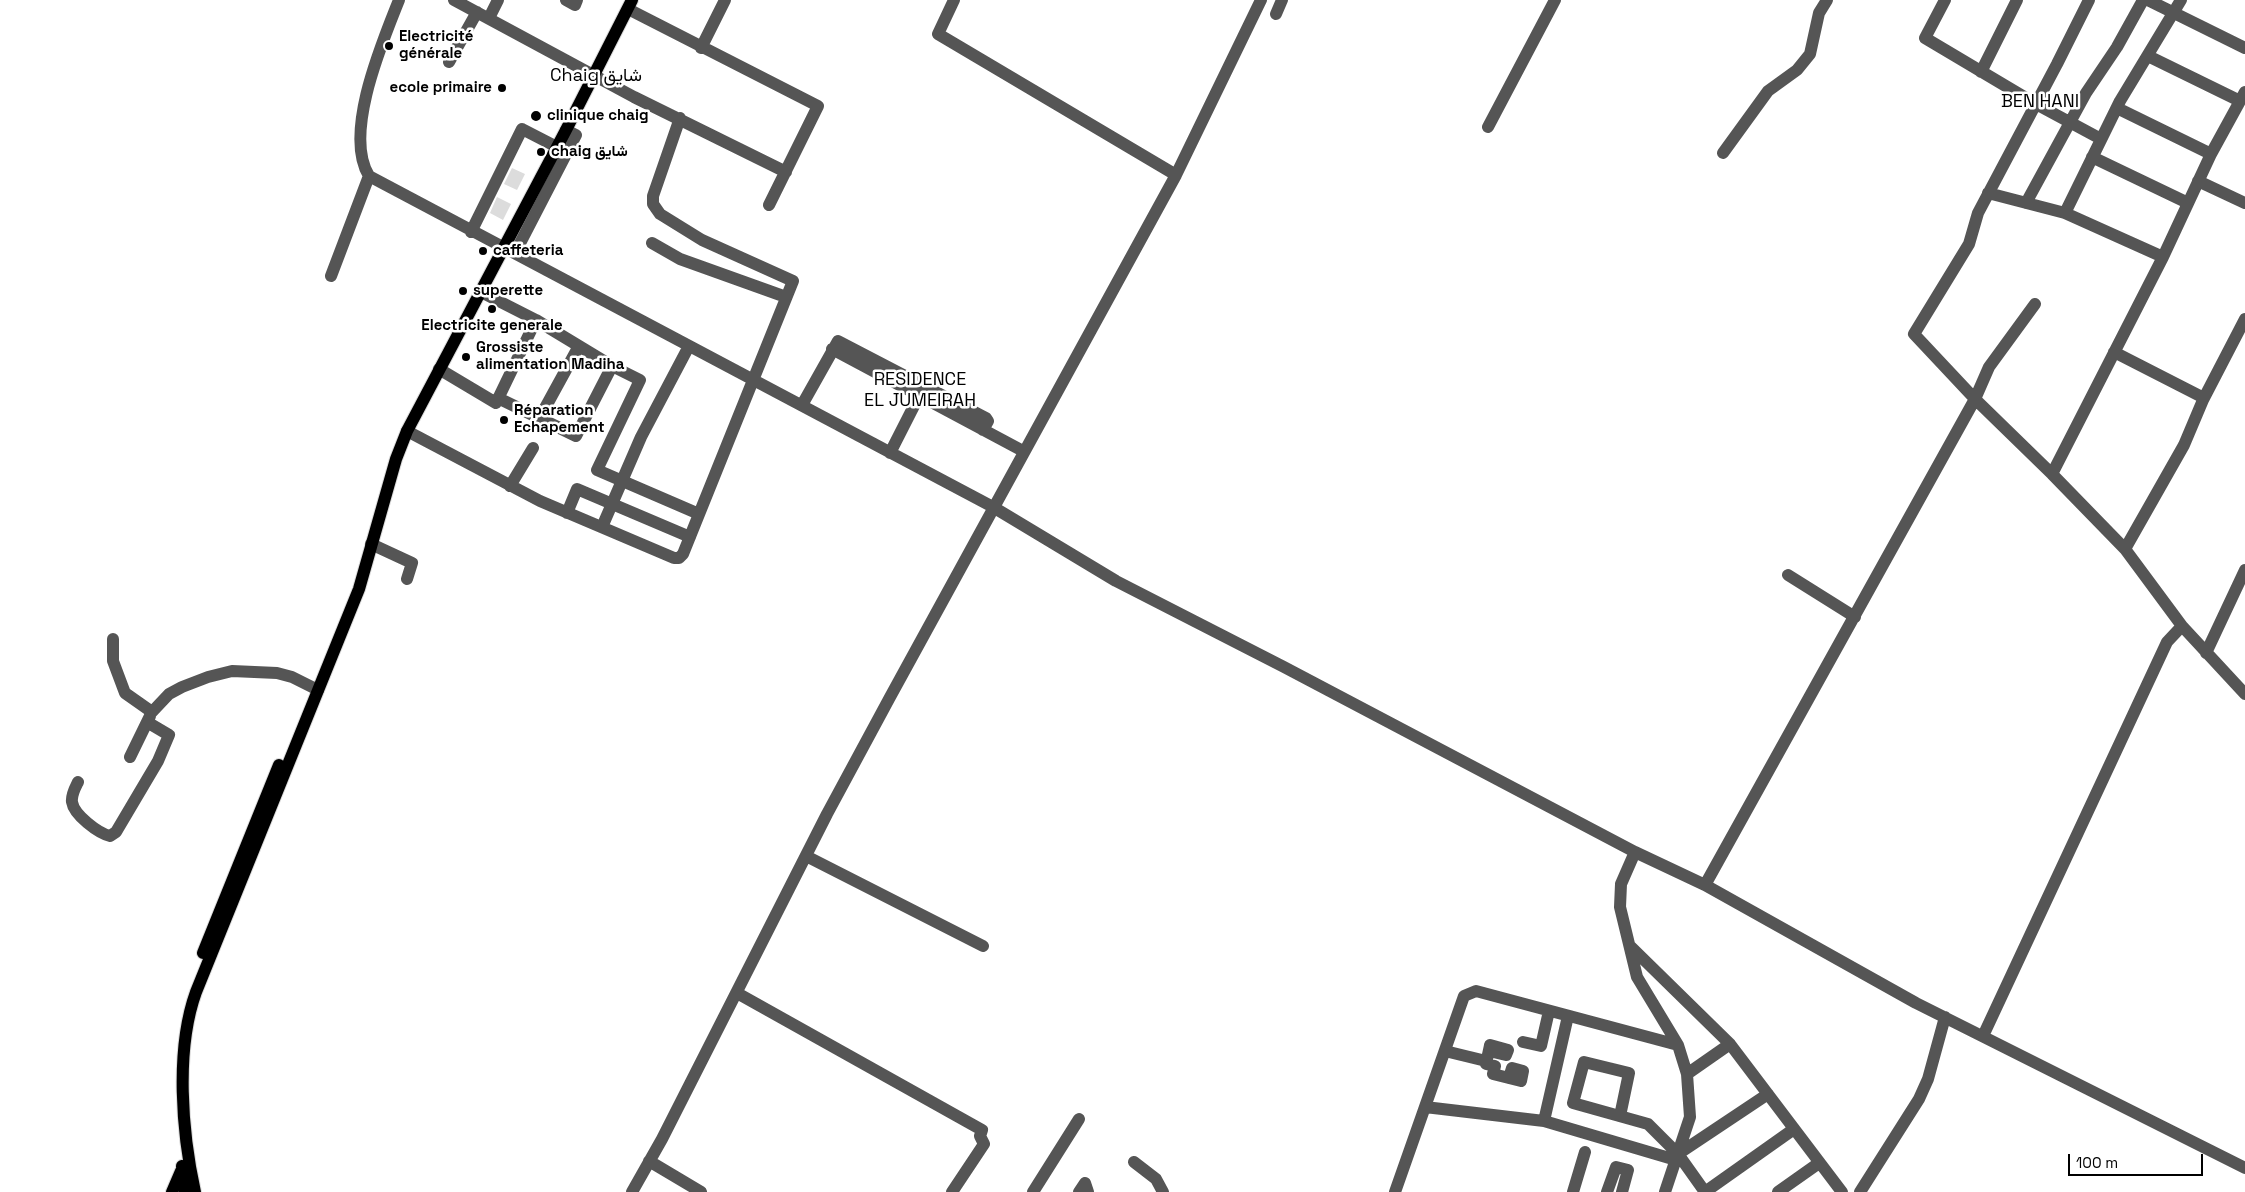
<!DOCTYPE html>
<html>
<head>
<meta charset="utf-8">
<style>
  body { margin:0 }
  #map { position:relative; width:2245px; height:1192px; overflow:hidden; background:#fff; font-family:"Space Grotesk",sans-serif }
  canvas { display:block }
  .scale { position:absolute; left:2068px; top:1154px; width:135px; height:22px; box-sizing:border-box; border:2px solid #000; border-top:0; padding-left:6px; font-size:15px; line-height:18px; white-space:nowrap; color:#000; -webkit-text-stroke:4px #fff; paint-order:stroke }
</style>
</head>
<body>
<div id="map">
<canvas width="2245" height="1192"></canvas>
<div class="scale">100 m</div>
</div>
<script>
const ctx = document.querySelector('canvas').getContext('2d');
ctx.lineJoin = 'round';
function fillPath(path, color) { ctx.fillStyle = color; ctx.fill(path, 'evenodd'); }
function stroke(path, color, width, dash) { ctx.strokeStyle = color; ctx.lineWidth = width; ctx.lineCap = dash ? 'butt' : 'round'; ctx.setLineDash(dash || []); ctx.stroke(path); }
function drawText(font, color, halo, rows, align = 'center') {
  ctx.font = font + ' "Space Grotesk",Vazirmatn,sans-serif'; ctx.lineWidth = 5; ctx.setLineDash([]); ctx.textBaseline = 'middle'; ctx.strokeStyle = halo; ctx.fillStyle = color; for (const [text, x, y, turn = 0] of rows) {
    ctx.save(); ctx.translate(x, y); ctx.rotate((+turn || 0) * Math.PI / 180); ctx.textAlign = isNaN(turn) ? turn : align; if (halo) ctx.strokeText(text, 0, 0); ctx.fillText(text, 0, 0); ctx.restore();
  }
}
const green = new Path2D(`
  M 512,168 L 525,174 L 517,190 L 504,184 Z
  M 497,197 L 511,204 L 503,220 L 490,213 Z`);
const minor = new Path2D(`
  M 399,0 C 382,43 343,134 369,176 L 993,507 L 1116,581 L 1284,667 L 1635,852 L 1705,885 L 1916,1003 L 2245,1168
  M 454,0 L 634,97 L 786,172
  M 566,0 L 575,5 L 577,0
  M 954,0 L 938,34 L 1176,175
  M 1945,0 L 1925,38 L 2036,104 L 2101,139
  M 2089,0 L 2057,64 L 1978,213 L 1969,244 L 1914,334 L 1975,399 L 2052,474 L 2125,549 L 2182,626
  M 2148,0 L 2245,48
  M 628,9 L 818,106 L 769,205
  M 1276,14 L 1282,0
  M 489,18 L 498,0
  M 701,48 L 725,0
  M 2148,56 L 2240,101
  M 449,62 L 477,12
  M 1981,72 L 2017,0
  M 2117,108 L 2211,154
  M 1488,127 L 1555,0
  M 1723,153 L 1768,91 L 1797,70 L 1810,54 L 1819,13 L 1827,0
  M 2092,157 L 2188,203
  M 2198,181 L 2245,203
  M 1988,193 L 2065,213 L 2163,257
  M 2026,203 L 2086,93 L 2117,47 L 2143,0
  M 2065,213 L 2120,101 L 2181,0
  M 471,232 L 522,129 L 557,147
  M 652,243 L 680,259 L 786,297
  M 515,253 L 576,135 L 566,130
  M 331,276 L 369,176
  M 479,291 L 536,320 L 612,366 L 576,436 L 498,398
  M 832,349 L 1023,451
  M 2114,352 L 2204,398
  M 612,366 L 640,380 L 597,470 L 699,514
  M 439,369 L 496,403 L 536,320
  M 802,405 L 838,341 L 986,418 L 988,421 L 983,430
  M 539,419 L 579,346
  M 407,431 L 540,501 L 674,558 L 679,558 L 683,554 L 793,281 L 702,240 L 660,214 L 653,204 L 653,196 L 680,118
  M 890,453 L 919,396
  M 2052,474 L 2163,257 L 2211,154 L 2245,92
  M 510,486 L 533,448
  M 567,513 L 577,489 L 690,537
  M 602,527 L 641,437 L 689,346
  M 371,544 L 412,563 L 407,579
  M 2125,549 L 2184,445 L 2203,400 L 2245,319
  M 1788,575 L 1855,617
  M 113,639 L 113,661 L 125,693 L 152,712 L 169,694 L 182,687 L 208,677 L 232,671 L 277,673 L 292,677 L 318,690
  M 2206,653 L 2245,570
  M 130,757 L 150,716
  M 78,782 C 75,788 71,795 72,802 C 74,815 98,833 110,836 L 116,832 L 158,761 L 169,735 L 147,722
  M 1635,852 L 1621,884 L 1620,907 L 1637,977 L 1678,1045 L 1687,1074 L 1690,1117 L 1665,1192
  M 806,856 L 983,946
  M 1705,885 L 1975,399 L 1989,367 L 2035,304
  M 1630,946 L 1730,1044 L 1842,1192
  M 737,993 L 982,1130 L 980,1136 L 984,1144 L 952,1192
  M 1983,1036 L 2167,642 L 2182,626 L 2245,694
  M 1523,1042 L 1541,1046 L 1549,1011
  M 1445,1051 L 1486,1061
  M 1489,1051 L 1506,1055 L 1508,1050 L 1490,1045 C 1489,1051 1487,1058 1486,1064 L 1495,1066 L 1493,1074 L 1521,1081 L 1523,1071 L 1512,1068 L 1509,1078
  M 1687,1074 L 1730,1044
  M 1425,1107 L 1544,1121 L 1676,1160
  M 1620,1116 L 1629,1073 L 1584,1062 L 1573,1103 L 1648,1124 L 1678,1154 L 1705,1192
  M 1544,1121 L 1568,1016
  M 1678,1154 L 1768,1094
  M 649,1161 L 701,1192
  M 1134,1162 L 1156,1179 L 1163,1192
  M 632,1192 L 662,1139 L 827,814 L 889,699 L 1176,175 L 1261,0
  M 1033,1192 L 1079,1119
  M 1079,1192 L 1085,1183 L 1088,1192
  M 1395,1192 L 1464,996 L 1476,991 L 1678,1045
  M 1573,1192 L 1585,1152
  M 1607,1192 L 1616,1167 L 1628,1170 L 1622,1192
  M 1705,1192 L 1794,1129
  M 1778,1192 L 1819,1163
  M 1860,1192 L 1919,1099 L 1928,1079 L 1945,1017`);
const major = new Path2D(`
  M 203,953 L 279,765
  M 182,1166 L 185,1192
  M 172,1192 L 181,1171
  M 195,1192 C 182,1133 175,1050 196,992 L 359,589 L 396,459 L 407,431 L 566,130 L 632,0`);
const markers = [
  [389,46,5,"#000"],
  [502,88,5,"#000"],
  [536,116,6,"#000"],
  [541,152,5,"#000"],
  [483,251,5,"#000"],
  [463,291,5,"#000"],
  [492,309,5,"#000"],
  [466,357,5,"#000"],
  [504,420,5,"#000"]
];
const poiNames = [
  ["Electricité",399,37],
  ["générale",399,54],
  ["ecole primaire",492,88,"right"],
  ["clinique chaig",547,116],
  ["chaig شايق",551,152],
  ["caffeteria",493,251],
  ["superette",473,291],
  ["Electricite generale",492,326,"center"],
  ["Grossiste",476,348],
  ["alimentation Madiha",476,365],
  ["Réparation",514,411],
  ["Echapement",514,428]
];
const quarterNames = [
  ["Chaig شايق",596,76],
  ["BEN HANI",2040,102],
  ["RESIDENCE",920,380],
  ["EL JUMEIRAH",920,401]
];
fillPath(green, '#dcdcdc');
stroke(major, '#dbdbdb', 14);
stroke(minor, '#555', 12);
stroke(major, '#000', 12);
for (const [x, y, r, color] of markers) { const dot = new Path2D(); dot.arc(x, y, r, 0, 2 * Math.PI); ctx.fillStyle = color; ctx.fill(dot); stroke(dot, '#fff', 2); }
drawText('bold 15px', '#000', '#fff', poiNames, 'left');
drawText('18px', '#000', '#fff', quarterNames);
</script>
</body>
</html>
